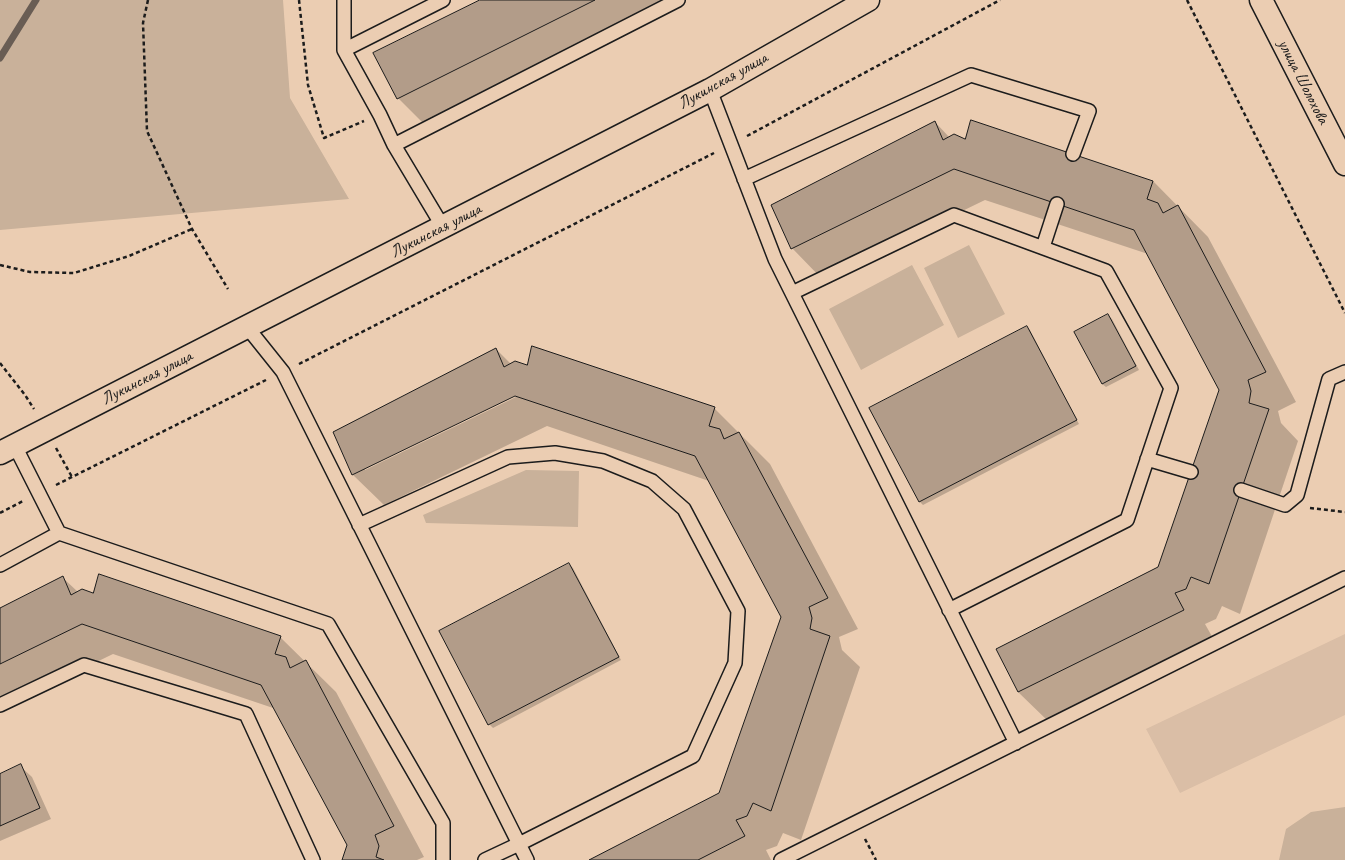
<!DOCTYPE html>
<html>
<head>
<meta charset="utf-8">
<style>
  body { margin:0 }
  canvas { display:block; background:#ebcdb2 }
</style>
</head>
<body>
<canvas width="1345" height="860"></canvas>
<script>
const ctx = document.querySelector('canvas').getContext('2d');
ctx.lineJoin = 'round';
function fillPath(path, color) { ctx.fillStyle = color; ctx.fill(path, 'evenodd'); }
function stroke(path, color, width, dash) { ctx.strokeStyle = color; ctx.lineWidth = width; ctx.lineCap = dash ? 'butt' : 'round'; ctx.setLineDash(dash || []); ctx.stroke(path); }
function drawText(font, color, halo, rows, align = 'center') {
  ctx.font = font + ' Caveat,sans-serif'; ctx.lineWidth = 3.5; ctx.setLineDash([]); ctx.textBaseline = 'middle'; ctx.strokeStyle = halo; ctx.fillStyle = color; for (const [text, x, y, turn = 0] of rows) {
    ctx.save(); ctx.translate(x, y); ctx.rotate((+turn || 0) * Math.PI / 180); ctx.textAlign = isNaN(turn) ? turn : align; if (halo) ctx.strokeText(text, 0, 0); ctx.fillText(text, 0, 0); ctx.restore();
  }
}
const built = new Path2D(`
  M 1345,634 L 1345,715 L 1180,793 L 1146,729 Z`);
const green = new Path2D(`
  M 0,0 L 283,0 L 290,98 L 349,199 L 0,230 Z
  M 969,245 L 1005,314 L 958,338 L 924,268 Z
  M 912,265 L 944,325 L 861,370 L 829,309 Z
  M 526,470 L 579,471 L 578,527 L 426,523 L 423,515 Z
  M 1345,807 L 1345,860 L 1279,860 L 1286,829 L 1311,812 Z`);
const shadow = new Path2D(`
  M 483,0 L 674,0 L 428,128 L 398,98 Z
  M 935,122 L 950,138 L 966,140 L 1153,181 L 1208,237 L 1296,402 L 1278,411 L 1281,423 L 1298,441 L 1240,614 L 1222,606 L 1216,619 L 1205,624 L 1214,640 L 1049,722 L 1018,692 L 998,650 L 1159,567 L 1221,390 L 1148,254 L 985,200 L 822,279 L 792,248 Z
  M 1108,315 L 1112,319 L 1139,370 L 1106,387 L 1102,384 Z
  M 1027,327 L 1030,330 L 1079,424 L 923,505 L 920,502 L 871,408 Z
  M 496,349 L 511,364 L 527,366 L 714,408 L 770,464 L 858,629 L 839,637 L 842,650 L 860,667 L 801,840 L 783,833 L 777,846 L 766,850 L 771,860 L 591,860 L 720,794 L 782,617 L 709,481 L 547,426 L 384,505 L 353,475 L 334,432 ZM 520,393 L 520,395 L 365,470 L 365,468 Z
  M 569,564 L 573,568 L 621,660 L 493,728 L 489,724 Z
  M 62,577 L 78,592 L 94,595 L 280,637 L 336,692 L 424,857 L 417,860 L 343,860 L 348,845 L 276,709 L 113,654 L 0,709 L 0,609 Z
  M 20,766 L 32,777 L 51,819 L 0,841 L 0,775 Z`);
const stream = new Path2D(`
  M 0,58 L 36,0`);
const building = new Path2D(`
  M 480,0 L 595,0 L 397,99 L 373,53 Z
  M 971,120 L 1153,181 L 1147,199 L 1158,203 L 1163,213 L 1178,205 L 1266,372 L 1248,380 L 1251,391 L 1249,403 L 1269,409 L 1209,584 L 1191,577 L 1186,589 L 1175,593 L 1184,610 L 1018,692 L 996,649 L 1158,567 L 1219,390 L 1134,230 L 954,169 L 791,249 L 771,205 L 935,121 L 943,140 L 954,134 L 965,139 Z
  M 1108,314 L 1136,366 L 1102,384 L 1074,332 Z
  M 1027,326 L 1077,420 L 919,502 L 869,408 Z
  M 532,346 L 715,407 L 709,426 L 720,429 L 724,439 L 739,432 L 828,598 L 809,607 L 812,618 L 810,629 L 830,636 L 771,811 L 753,803 L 747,816 L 736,820 L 745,836 L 698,860 L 589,860 L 719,793 L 781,617 L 695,456 L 515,396 L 352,475 L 333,432 L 496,348 L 504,367 L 515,361 L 527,365 Z
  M 569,563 L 619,657 L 488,725 L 439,631 Z
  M 99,574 L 281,636 L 275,654 L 286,657 L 290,668 L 306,660 L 394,826 L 375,835 L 379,846 L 376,857 L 384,860 L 342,860 L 347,845 L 261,685 L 82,624 L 0,664 L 0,608 L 63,576 L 71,595 L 82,589 L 93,593 Z
  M 21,764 L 40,808 L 0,826 L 0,774 Z`);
const path = new Path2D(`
  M 148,0 L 143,23 L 147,131 L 192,229 L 228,289
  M 299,0 L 308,85 L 324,138 L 364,121
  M 1187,0 L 1345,313
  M 747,136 L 1000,0
  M 0,265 L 30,272 L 74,273 L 129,256 L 192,229
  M 0,363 L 25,395 L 34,409
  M 299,364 L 714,153
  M 56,448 L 72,477
  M 56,485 L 266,380
  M 1310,508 L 1345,512
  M 0,513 L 23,501
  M 865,839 L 876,860`);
const lane = new Path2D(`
  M 344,0 L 344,50 L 380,115 L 394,145 L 443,227
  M 344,50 L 443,0
  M 710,90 L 775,259 L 1016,743
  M 394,145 L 678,0
  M 744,179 L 971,75 L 1089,111 L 1073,154
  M 1043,247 L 1057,204
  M 792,293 L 954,215 L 1106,271 L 1171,388 L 1127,520 L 949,610
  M 247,327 L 283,372 L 527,860
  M 15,446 L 59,533
  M 1147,459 L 1191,472
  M 1241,490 L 1285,505 L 1297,495 L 1329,379 L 1345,372
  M 359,525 L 508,457 L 555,453 L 603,461 L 652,481 L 684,509 L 738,611 L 735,663 L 693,756 L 519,844 L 485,860
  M 0,565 L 59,533 L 328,624 L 443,823 L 443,860
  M 0,705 L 84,665 L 246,714 L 313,860
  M 781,860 L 1345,578`);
const secondary = new Path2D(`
  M 1261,0 L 1345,164
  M 0,453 L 710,90 L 868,0`);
const streetNames = [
  ["Лукинская улица",723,81,-29],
  ["улица Шолохова",1303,82,63],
  ["Лукинская улица",436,231,-27],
  ["Лукинская улица",147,378,-27]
];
fillPath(built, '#dabea6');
fillPath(green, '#c9b19a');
fillPath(shadow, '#0003');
stroke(stream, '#695d54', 7);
fillPath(building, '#b29c89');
stroke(building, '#1c1c1c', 1);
stroke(lane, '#1c1c1c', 16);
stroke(secondary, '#1c1c1c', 25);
stroke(path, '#1c1c1c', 2.5, [4, 3]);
stroke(lane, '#ebcdb2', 13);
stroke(secondary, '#ebcdb2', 22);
drawText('17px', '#1c1c1c', '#ebcdb2', streetNames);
</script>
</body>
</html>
